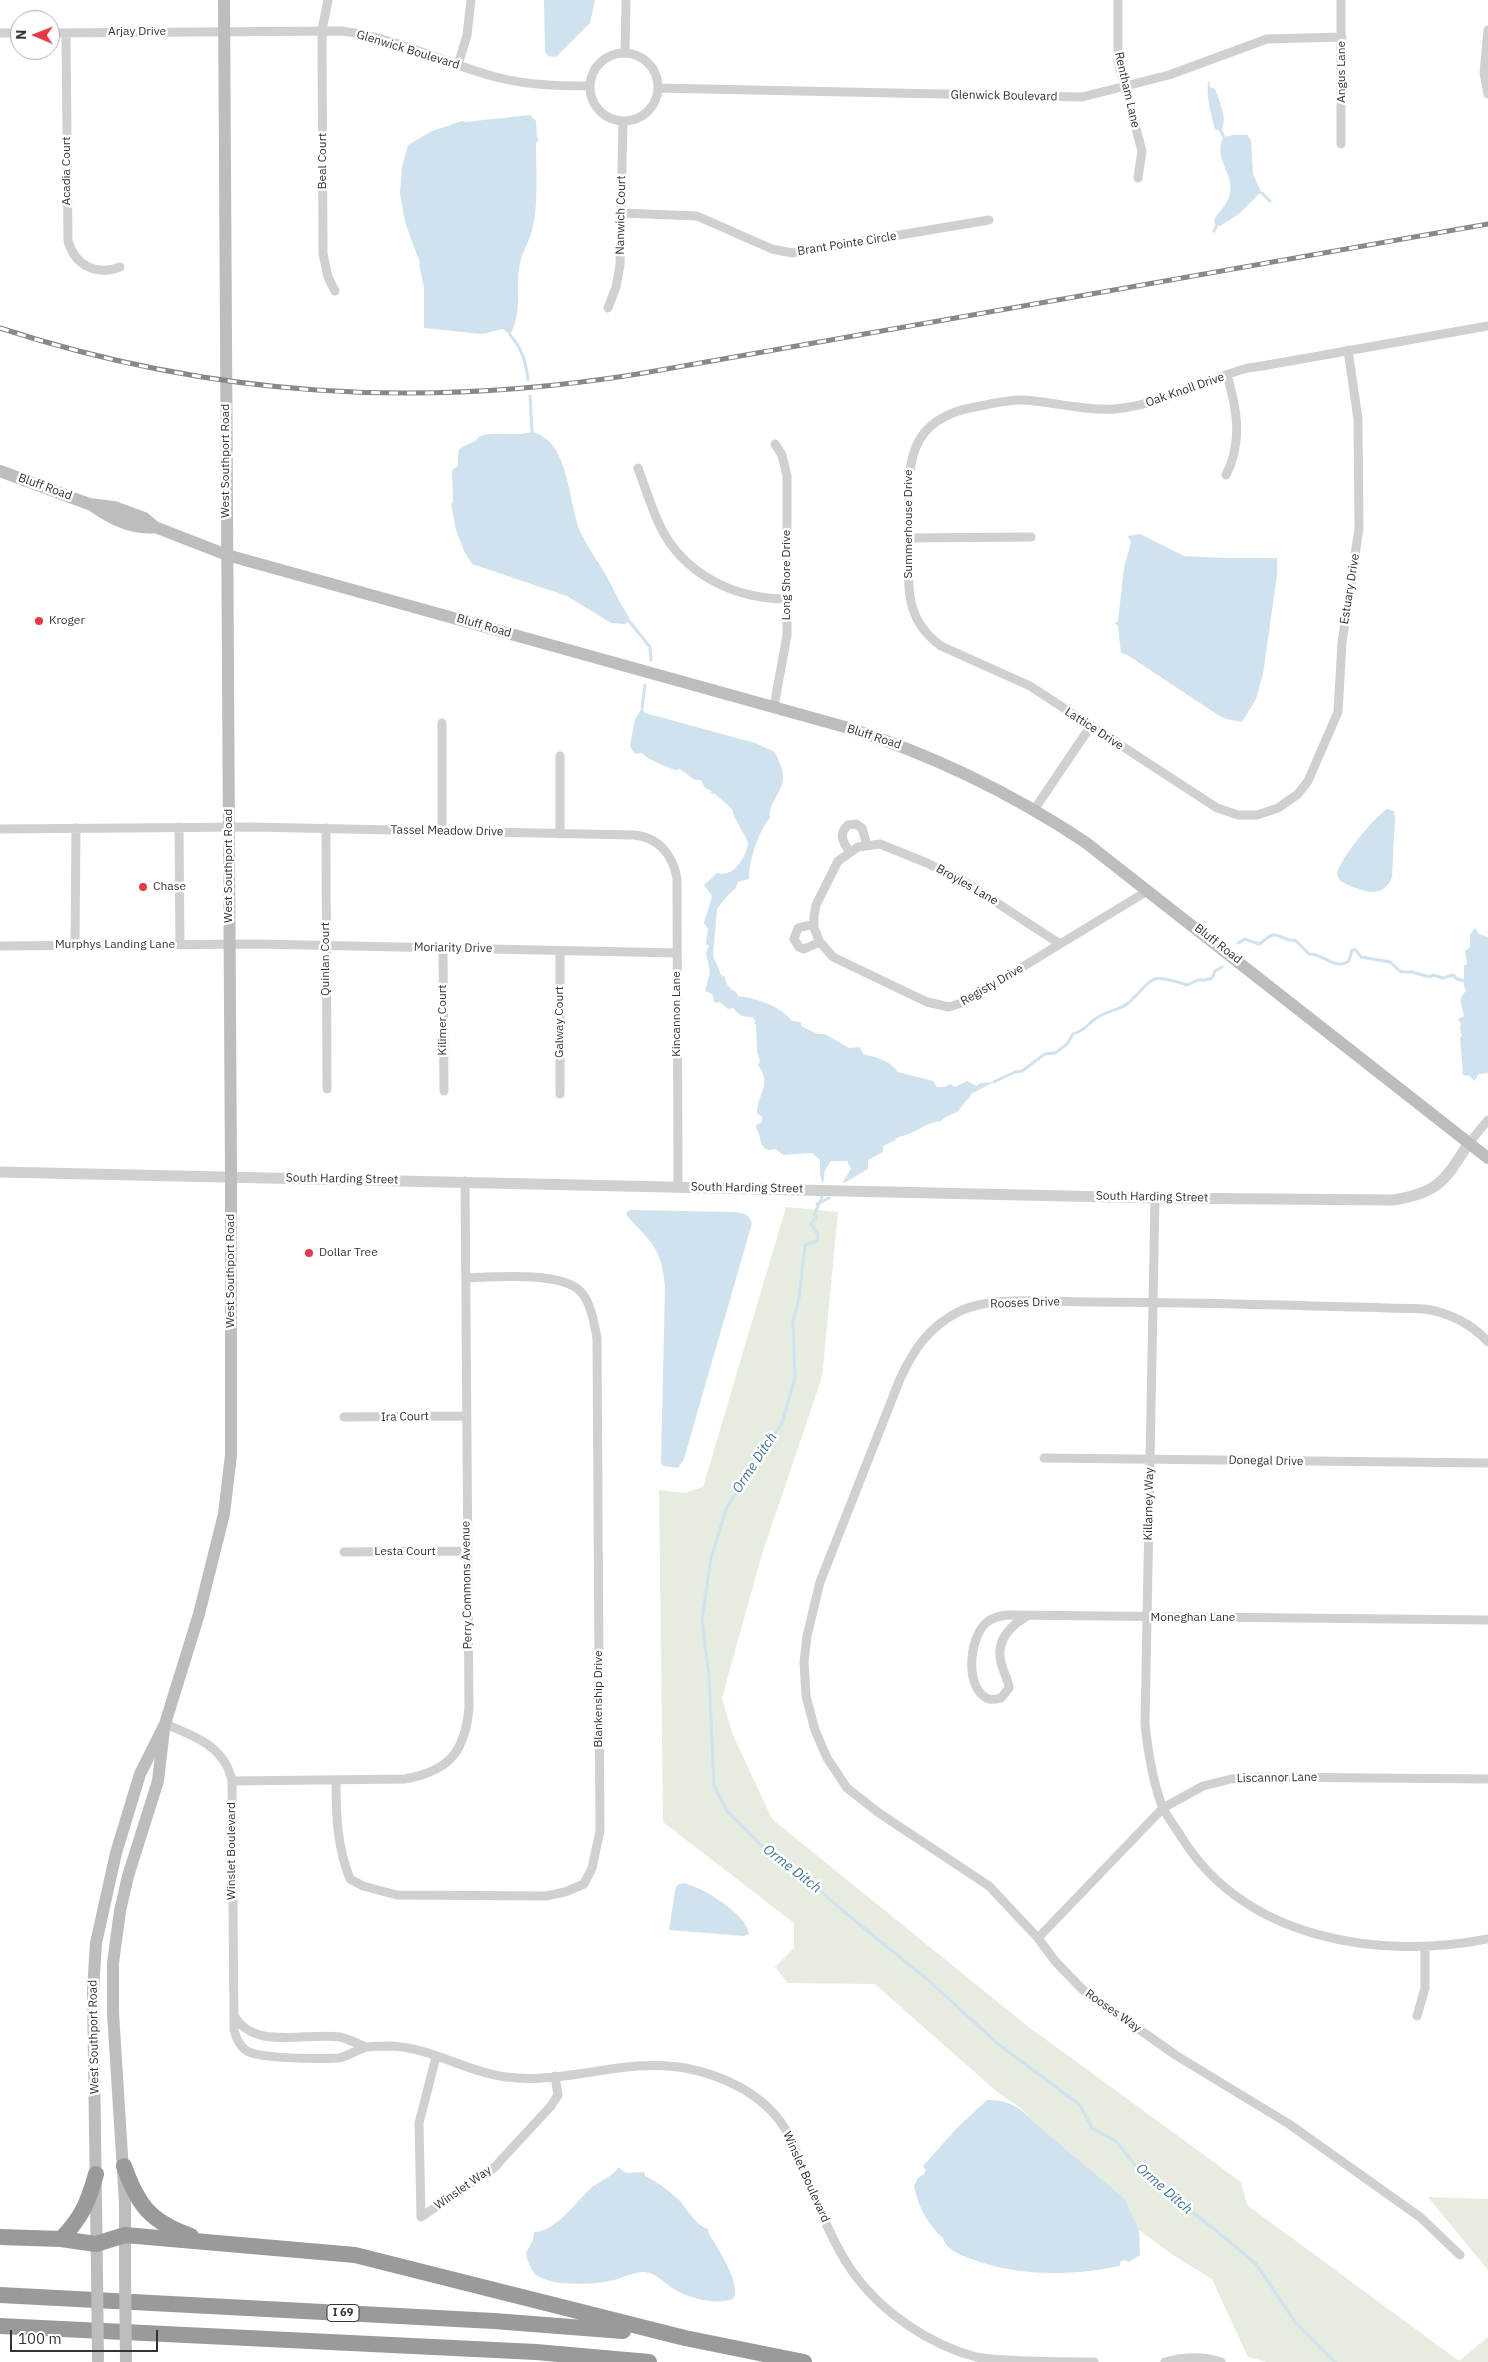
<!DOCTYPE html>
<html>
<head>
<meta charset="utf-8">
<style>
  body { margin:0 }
  #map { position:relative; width:1488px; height:2362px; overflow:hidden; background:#fff; font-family:"IBM Plex Sans",sans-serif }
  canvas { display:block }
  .north { position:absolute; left:10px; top:10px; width:50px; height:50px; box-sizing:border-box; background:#fff; border:1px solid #adadad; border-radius:50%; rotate:271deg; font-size:14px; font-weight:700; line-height:20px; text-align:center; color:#333 }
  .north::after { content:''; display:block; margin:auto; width:18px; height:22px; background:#e63946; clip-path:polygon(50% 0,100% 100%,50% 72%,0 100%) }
  .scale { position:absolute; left:10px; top:2330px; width:148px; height:22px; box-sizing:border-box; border:2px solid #333; border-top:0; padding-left:6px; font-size:15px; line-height:18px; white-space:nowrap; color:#333; -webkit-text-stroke:4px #fff; paint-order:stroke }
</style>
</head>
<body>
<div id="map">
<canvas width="1488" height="2362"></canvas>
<div class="north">N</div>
<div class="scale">100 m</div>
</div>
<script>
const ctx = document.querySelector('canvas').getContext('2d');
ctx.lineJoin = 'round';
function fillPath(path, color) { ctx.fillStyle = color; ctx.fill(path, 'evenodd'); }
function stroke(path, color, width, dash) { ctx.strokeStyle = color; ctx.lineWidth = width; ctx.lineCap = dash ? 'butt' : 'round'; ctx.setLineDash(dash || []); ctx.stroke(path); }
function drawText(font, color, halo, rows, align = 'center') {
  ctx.font = font + ' "IBM Plex Sans",sans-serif'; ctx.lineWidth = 5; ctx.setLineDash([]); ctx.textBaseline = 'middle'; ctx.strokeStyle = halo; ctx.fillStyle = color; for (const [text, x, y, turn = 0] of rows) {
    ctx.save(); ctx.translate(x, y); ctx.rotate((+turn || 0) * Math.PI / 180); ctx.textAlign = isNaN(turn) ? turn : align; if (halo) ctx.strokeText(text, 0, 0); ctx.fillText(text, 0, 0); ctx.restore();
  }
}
const green = new Path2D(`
  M 786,1207 L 838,1212 L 822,1377 L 762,1554 L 722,1698 L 732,1733 L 772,1819 L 1026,2025 L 1241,2182 L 1247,2205 L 1459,2361 L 1488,2337 L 1488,2362 L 1267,2362 L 1248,2357 L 1212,2279 L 1173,2255 L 1139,2230 L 1125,2199 L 1034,2122 L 1022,2109 L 996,2091 L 875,1984 L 788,1983 L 775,1967 L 794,1948 L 794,1923 L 663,1822 L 659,1490 L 684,1493 L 703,1487 Z
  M 1428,2197 L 1488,2199 L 1488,2270 Z`);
const water = new Path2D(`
  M 544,0 L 595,0 L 590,23 L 556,57 L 548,56 L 545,52 Z
  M 1209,80 L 1210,87 L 1215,89 C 1220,103 1228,118 1221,131 L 1215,129 C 1211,115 1205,91 1209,80 Z
  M 530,115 L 536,121 L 537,138 L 539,140 L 536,143 C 536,172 539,203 532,231 C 529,242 522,252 520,264 C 514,291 524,308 510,335 L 503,329 L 482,334 L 424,328 L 424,287 L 419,265 L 420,263 L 405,222 L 400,193 L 402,167 L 408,145 L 432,131 L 462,121 L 465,122 Z
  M 1233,135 L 1247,135 L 1251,140 L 1253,174 L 1262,194 L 1260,193 L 1239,214 L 1220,226 L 1215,224 L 1214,220 C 1220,210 1228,204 1230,193 C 1234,173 1212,157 1224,137 Z
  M 532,432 C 572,441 567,508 583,537 C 590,551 599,563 607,577 C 614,590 620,604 629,617 L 629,621 L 625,624 L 611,623 L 567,596 L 472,564 L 464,551 L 456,530 L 451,504 L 453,502 L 452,470 L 458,466 C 458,444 458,450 475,441 C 479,438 477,437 481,436 C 494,431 515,437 532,432 Z
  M 1140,534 L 1184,556 L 1224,558 L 1277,558 L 1277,575 L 1263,674 L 1256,699 L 1242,722 L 1226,719 L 1218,715 L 1126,654 L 1121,653 L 1118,626 L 1115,623 L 1118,621 L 1124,568 L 1131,542 L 1128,536 Z
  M 642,708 L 645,713 L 755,743 L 775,752 C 778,759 782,766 783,774 C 785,791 767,803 770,818 C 758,832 749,860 749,879 L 738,882 L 736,888 L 728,895 L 717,909 L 713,955 L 721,975 L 725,977 C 725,983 730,990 736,992 L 738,996 C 756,998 781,1006 792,1021 L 801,1022 L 801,1026 L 818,1034 L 825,1034 L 849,1048 L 860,1047 L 863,1054 C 875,1057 891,1061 898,1072 L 933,1081 L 937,1087 L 945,1087 L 950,1084 L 955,1087 L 967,1081 L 976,1086 L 981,1083 L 994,1082 L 971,1094 L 970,1097 C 965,1101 963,1105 959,1110 C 954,1115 946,1115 941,1121 C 926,1122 915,1134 898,1137 L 894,1141 L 883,1146 L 883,1152 L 868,1160 L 868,1169 L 846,1182 L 842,1183 L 851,1169 L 847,1161 L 831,1161 L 825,1170 L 823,1184 L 820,1175 L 820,1160 L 812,1153 L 783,1155 L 776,1149 C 760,1153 762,1141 758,1132 C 757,1129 755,1127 756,1125 L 762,1122 L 762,1117 L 757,1113 C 757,1094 773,1085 758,1065 L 760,1061 L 757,1052 L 756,1024 L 754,1024 L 755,1021 L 753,1017 C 742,1017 740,1016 733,1008 L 728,1009 L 720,1002 L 715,1003 L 712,994 L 705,991 L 710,972 L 706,953 L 709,946 L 706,944 L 708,929 L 704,923 L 712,896 L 704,885 L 717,873 C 734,878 746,857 748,843 C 743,831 735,821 732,809 L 715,794 L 710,793 L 712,791 L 705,788 L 701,780 L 695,780 L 678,768 L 678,771 C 669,768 646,759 642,753 L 635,754 L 630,746 L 635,719 Z
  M 1387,809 L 1394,811 L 1395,817 L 1392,877 C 1382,902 1359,890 1340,881 L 1337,874 C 1339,860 1374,817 1387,809 Z
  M 1475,928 L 1479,934 L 1488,937 L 1488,1073 L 1479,1074 L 1474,1081 L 1470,1076 L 1463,1075 L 1460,1037 L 1462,1036 L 1460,1029 L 1461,1024 L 1458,1019 L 1464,1016 C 1463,1006 1456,1000 1466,991 L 1464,986 L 1464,966 L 1467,964 L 1465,951 L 1470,947 L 1470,935 Z
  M 630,1210 L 735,1212 C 745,1213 748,1214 752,1223 L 684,1459 L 678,1468 L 663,1466 L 661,1462 L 665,1287 C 662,1249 652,1243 627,1216 L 627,1212 Z
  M 684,1883 C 702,1887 747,1914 749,1934 L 744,1936 L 669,1930 L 675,1891 L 677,1885 Z
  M 987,2100 C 1008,2099 1021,2108 1034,2122 L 1125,2199 L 1139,2230 L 1140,2255 L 1129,2262 L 1124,2260 L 1120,2262 L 1120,2266 C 1070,2276 1017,2277 969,2258 C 958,2254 947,2250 943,2238 C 928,2225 918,2207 914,2186 L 918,2178 L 924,2174 L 926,2170 L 923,2166 L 956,2129 Z
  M 618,2167 L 626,2173 L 644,2172 L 645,2176 C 657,2182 667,2189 678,2199 C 687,2208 696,2227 709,2229 L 708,2232 C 716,2246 743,2285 733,2299 C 716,2305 692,2299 677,2291 C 666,2285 657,2273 644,2272 C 633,2272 623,2278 614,2280 C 596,2285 549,2287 535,2274 C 530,2268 527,2260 526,2253 L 533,2240 L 534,2232 C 554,2233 575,2203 591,2188 C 598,2182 617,2174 618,2167 Z`);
const stream = new Path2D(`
  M 1221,131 L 1224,137
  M 1262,193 L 1270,201
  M 1214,231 L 1217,225
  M 510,335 C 522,348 526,362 528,380
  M 530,396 L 532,432
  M 629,621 L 650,647 L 651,660
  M 642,708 L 645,685
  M 1238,943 L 1245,939 L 1259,944 C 1264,942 1268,935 1274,935 C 1282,935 1286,942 1295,940 L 1309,954 C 1323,953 1335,971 1349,961 L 1352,950 L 1356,950 L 1361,957 L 1390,962 L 1401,972 L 1412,972 L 1430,977 L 1433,975 L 1443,978 L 1453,975 L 1457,979 L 1464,981
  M 994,1082 L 1015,1072 L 1022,1071 L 1045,1054 L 1055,1053 L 1067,1044 L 1073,1034 C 1085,1031 1088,1023 1098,1017 C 1107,1011 1119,1010 1127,1004 C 1155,980 1146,971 1187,985 L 1198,980 L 1206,980 L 1212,978 L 1215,971 L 1222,967
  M 822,1197 L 815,1213 L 816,1218 L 811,1224 L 818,1235 L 817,1241 L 805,1245 L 799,1298 L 793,1321 L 795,1378 L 782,1423 L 727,1507 L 711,1558 L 702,1619 L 709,1676 L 714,1785 L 727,1811 L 774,1858 L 797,1870 L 843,1911 L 928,1980 L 998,2044 L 1080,2105 L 1092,2128 L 1116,2141 L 1142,2174 L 1218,2232 L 1256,2264 L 1295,2322 L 1335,2362
  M 817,1204 L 829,1198`);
const minor = new Path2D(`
  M 328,0 L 322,30 L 323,254 L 328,277 L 335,291
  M 1118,0 L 1118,61 L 1142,151 L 1138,178
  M 1488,30 L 1484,73 L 1488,94
  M 0,33 L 20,33
  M 50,33 L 342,31 C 394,37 442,62 492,76 C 524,85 557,86 590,86
  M 66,33 L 68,241 C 75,266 97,276 120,267
  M 625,53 L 626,0
  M590 87a34 34 0 1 1 68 0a34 34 0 1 1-68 0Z
  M 458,65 L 467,35 L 471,0
  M 658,88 L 1082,97 L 1169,75 L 1267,39 L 1342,37
  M 1341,144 L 1341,0
  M 621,213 L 697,216 L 772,249 L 792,253 L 989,220
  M 608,308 L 616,287 L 620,265 L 623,121
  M 1348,350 L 1358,419 L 1359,528 L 1342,643 L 1338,712 L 1308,781 L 1298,794 L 1278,808 L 1257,815 L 1238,815 L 1217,808 L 1030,686 L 941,646 C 902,618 909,583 909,540 C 909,478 898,420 975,407 C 991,404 1008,399 1024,400 C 1054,402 1084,411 1115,409 C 1162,405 1203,380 1248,368 L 1262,366 L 1488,326
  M 638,468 C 645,487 651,507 660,526 C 684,575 735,599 787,599
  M 1226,475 C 1243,442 1237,409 1227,375
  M 909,538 L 1031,537
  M 774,707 L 787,635 L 787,476 L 782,455 L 775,444
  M 442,723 L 442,831
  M 560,756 L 560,834
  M 1034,810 L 1090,727
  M 179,827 L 180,945
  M 326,828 L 327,1089
  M 0,829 L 251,827 L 633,835 C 659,837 673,855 677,879 L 678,1187
  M 849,851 C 843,842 838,834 848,825 L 856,824 L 862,828 L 867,845
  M 814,924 L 798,928 L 794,939 L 799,947 L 804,949 L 820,942
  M 1060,944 L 965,882 L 927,863 L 880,844 L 858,847 L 838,861 L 816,905 L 814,916 L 814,927 L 819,941 L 833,957 L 927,1002 L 949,1007 L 967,1001 L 1060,944 L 1149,890
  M 75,945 L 76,828
  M 0,946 L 259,944 L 677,953
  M 443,948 L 444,1091
  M 560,951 L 560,1094
  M 1469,1143 L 1488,1120
  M 1155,1198 L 1145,1724 C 1148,1752 1152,1779 1162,1806 C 1167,1817 1176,1828 1182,1838 C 1246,1940 1379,1960 1488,1939
  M 344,1417 L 466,1416
  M 1044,1458 L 1488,1463
  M 344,1552 L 466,1551
  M 1029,1615 C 1009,1626 994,1642 1002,1666 C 1004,1674 1008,1679 1009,1688 L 1001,1698 C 997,1699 992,1700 989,1699 C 964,1690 969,1638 986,1623 C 993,1617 1000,1616 1008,1615 L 1488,1620
  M 165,1724 C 194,1736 225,1746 232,1781 L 234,2030 C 236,2038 239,2046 247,2051 C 260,2059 321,2059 338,2058 C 348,2057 357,2049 367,2047 C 375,2046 385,2046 392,2046 C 432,2048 467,2072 506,2077 C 565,2085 626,2057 685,2068 C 723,2075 763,2094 784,2127 C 793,2141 803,2171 810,2188 C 823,2216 834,2245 852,2271 C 881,2312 928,2344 976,2357 C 1006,2362 1061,2362 1094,2362
  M 336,1780 C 336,1816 337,1846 350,1879 L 363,1886 L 397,1895 L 546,1896 L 565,1892 L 584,1884 L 592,1868 L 600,1831 L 597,1338 C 594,1323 591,1302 580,1291 C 560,1271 493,1277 466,1278
  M 232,1781 L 405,1779 C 449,1771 465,1752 469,1708 L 465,1181
  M 1038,1938 L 1163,1808 L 1203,1786 L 1231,1779 L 1259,1777 L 1488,1779
  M 234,2015 C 253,2051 307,2032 340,2037 C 349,2039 358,2044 366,2047
  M 1417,2016 L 1425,1988 L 1425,1948
  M 436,2057 L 419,2123 L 421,2217 L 495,2167 L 502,2159 L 551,2106 L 558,2095 L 555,2076
  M 1460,2255 L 1420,2217 L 1289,2124 L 1177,2056 L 1083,1990 L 1055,1961 L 1038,1938 L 989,1886 L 879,1813 L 847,1788 L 827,1758 L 815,1730 L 806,1696 L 804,1662 L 807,1636 L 820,1582 L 900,1379 C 914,1349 928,1328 958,1312 C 992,1295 1049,1302 1086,1302 C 1199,1302 1311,1306 1424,1309 C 1448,1312 1472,1324 1488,1342
  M 1165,2362 C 1183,2357 1203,2356 1221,2362`);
const tertiary = new Path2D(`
  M 0,1172 L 1155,1198 L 1393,1200 C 1439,1193 1445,1180 1469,1143`);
const secondary = new Path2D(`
  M 0,471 L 89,504 L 114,507 L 144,518 L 155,527 L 227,555 L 845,727 C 931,754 1010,792 1085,842 L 1488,1158
  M 93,506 C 112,519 132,530 155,527
  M 97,2273 L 93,1990 L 96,1943 L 116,1853 L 140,1774 L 165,1724 L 199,1614 L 224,1514 L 231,1455 L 231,1176 L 224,0
  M 125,2273 L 125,2203 L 113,2013 L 113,1963 L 120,1911 L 128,1876 L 158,1781 L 164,1729`);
const motorway = new Path2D(`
  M 124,2166 C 138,2206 151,2222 191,2236
  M 0,2237 L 61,2239 L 96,2244 L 125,2235 L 355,2255 L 685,2338 L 804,2362
  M 61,2239 C 82,2217 88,2203 96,2174
  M 0,2295 L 494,2321 L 623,2331
  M 0,2326 L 536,2352 L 649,2362`);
const rail = new Path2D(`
  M 0,328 C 212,397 419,409 638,374 L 1488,224`);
const secondaryBridge = new Path2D(`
  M 97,2273 L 98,2360
  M 125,2273 L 126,2362`);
const markers = [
  [39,621,5,"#e63946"],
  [143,887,5,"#e63946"],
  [309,1253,5,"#e63946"]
];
const shields = [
  [343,2313,32]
];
const shieldNames = [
  ["I 69",343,2313]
];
const streetNames = [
  ["Arjay Drive",137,32],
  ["Glenwick Boulevard",408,50,17],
  ["Angus Lane",1342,72,-90],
  ["Rentham Lane",1127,90,77],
  ["Glenwick Boulevard",1004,96,1],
  ["Beal Court",323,161,-90],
  ["Acadia Court",67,171,-90],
  ["Nanwich Court",621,215,-89],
  ["Brant Pointe Circle",847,244,-9],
  ["Oak Knoll Drive",1185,390,-19],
  ["West Southport Road",226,461,-90],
  ["Bluff Road",45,487,20],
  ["Summerhouse Drive",909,524,-90],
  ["Long Shore Drive",787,575,-90],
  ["Estuary Drive",1350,589,-81],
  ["Bluff Road",484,626,16],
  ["Lattice Drive",1094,729,33],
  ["Bluff Road",874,737,18],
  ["Tassel Meadow Drive",447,831,1],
  ["West Southport Road",229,866,-90],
  ["Broyles Lane",967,885,30],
  ["Bluff Road",1218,944,38],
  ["Murphys Landing Lane",115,945],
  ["Moriarity Drive",453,948,1],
  ["Quinlan Court",326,959,-90],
  ["Registy Drive",992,985,-30],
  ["Kincannon Lane",677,1014,-90],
  ["Kilimer Court",443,1020,-90],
  ["Galway Court",560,1022,-90],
  ["South Harding Street",342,1179,1],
  ["South Harding Street",747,1188,1],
  ["South Harding Street",1152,1197,1],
  ["West Southport Road",231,1271,-90],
  ["Rooses Drive",1025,1303,-2],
  ["Ira Court",405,1417,-1],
  ["Donegal Drive",1266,1461,1],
  ["Killarney Way",1149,1504,-89],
  ["Lesta Court",405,1552],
  ["Perry Commons Avenue",467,1585,-91],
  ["Moneghan Lane",1193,1618],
  ["Blankenship Drive",599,1699,-90],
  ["Liscannor Lane",1277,1778,-1],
  ["Winslet Boulevard",232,1851,-90],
  ["Rooses Way",1113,2011,35],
  ["West Southport Road",94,2037,-91],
  ["Winslet Boulevard",806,2177,66],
  ["Winslet Way",463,2188,-35]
];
const poiNames = [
  ["Kroger",49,621],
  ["Chase",153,887],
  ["Dollar Tree",319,1253]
];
const waterNames = [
  ["Orme Ditch",755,1463,-57],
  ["Orme Ditch",792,1869,38],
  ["Orme Ditch",1164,2189,41]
];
fillPath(green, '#e6ecdf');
fillPath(water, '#cfe2ee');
stroke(stream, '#cfe2ee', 3);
stroke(minor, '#d0d0d0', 9);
stroke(tertiary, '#d0d0d0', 11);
stroke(secondary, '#bdbdbd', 12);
stroke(motorway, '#9a9a9a', 16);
stroke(rail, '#888', 5);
stroke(rail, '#fff', 3, [9]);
stroke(secondaryBridge, '#bdbdbd', 12);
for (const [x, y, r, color] of markers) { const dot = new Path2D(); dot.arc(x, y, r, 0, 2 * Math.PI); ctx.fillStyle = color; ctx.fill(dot); stroke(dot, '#fff', 2); }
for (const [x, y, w] of shields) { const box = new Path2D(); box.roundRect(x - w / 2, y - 8.5, w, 17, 4); ctx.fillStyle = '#fff'; ctx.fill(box); stroke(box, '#333', 1); }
drawText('bold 11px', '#333', null, shieldNames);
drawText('12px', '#333', '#fff', streetNames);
drawText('12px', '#333', '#fff', poiNames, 'left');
drawText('italic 14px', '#3f7597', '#fff', waterNames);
</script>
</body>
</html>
